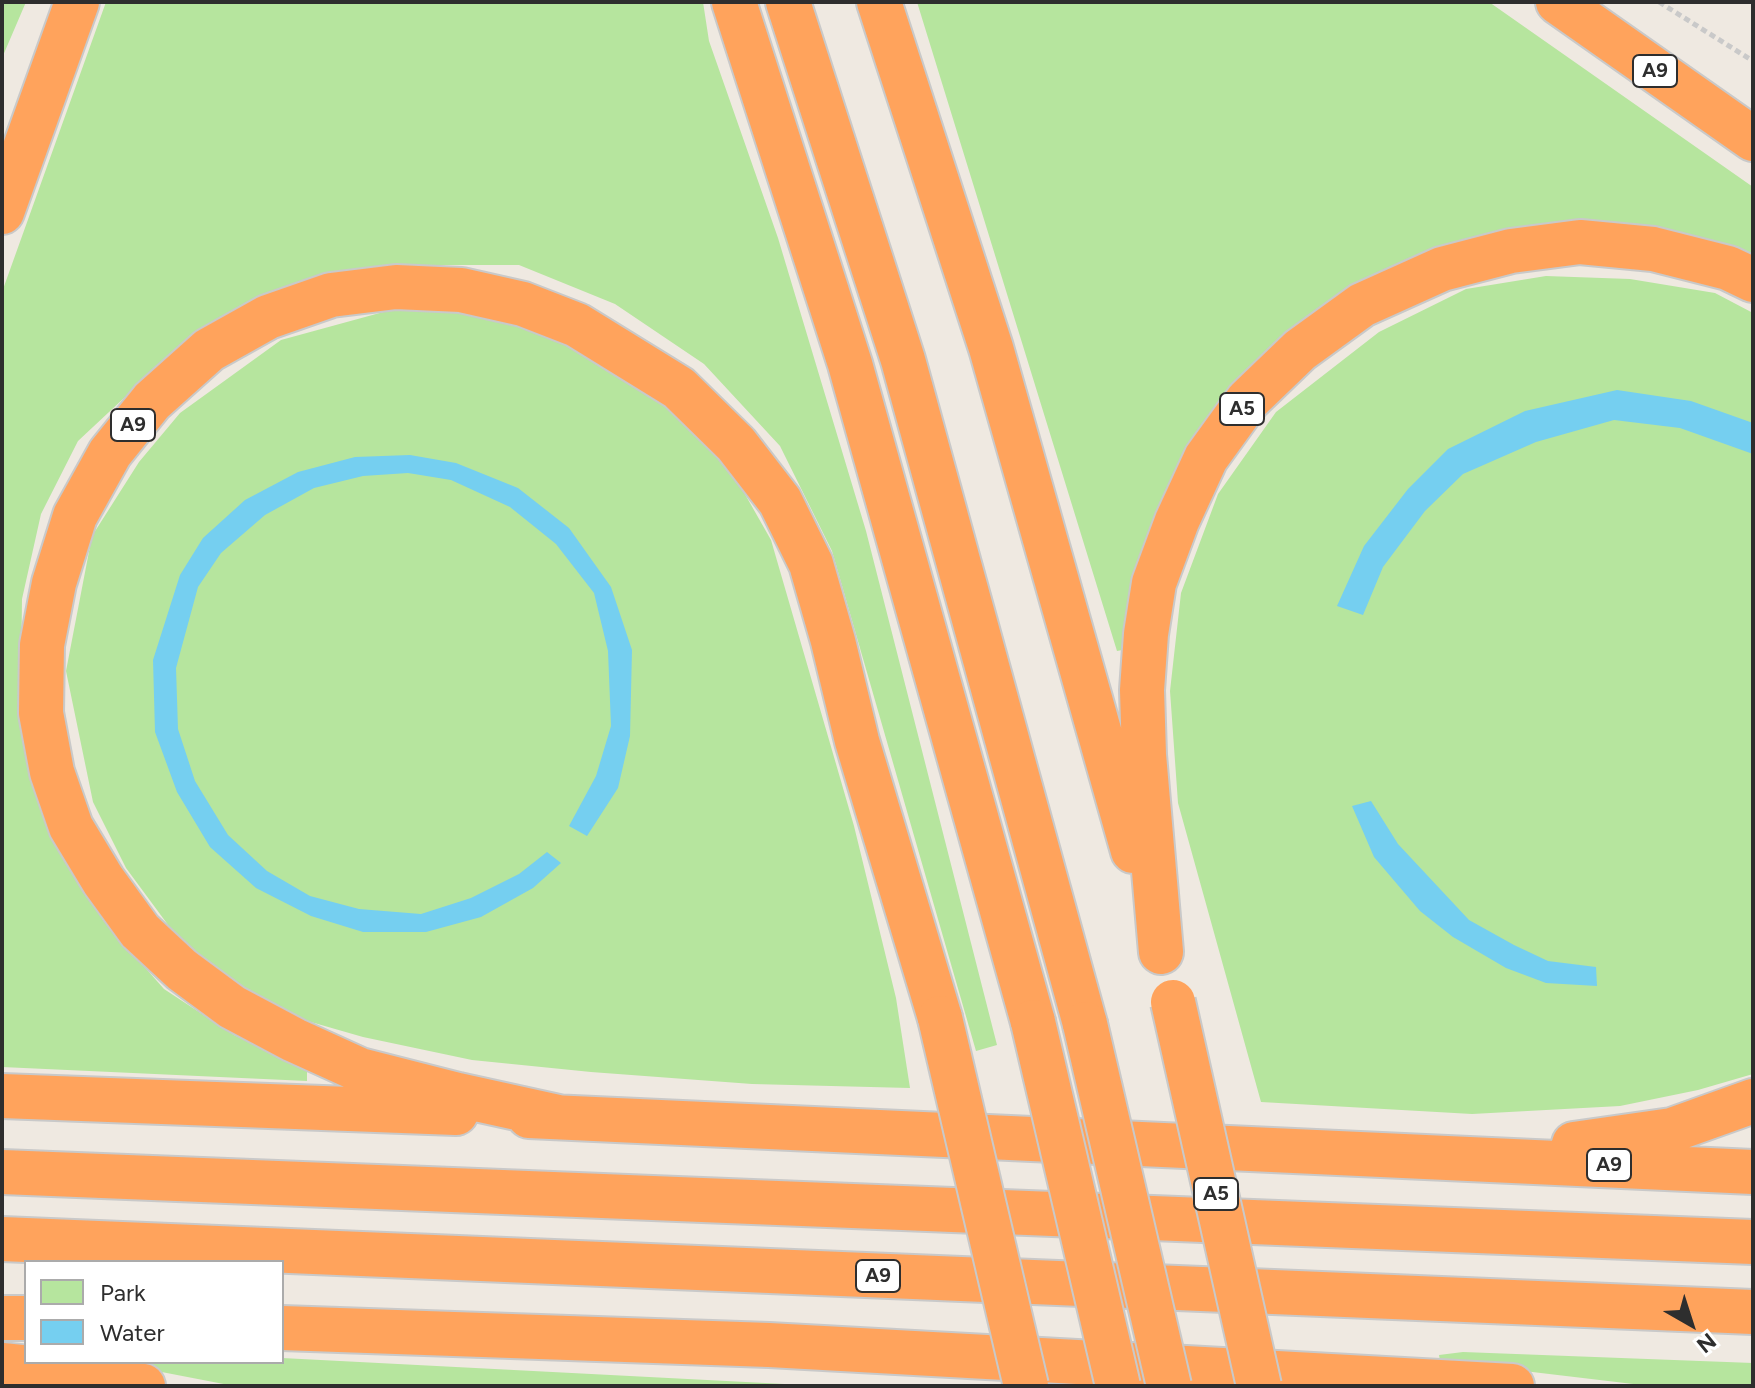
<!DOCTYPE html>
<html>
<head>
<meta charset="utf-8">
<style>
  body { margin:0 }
  #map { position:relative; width:1755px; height:1388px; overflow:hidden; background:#efe9e1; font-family:Figtree,sans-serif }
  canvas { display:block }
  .frame { position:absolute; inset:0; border:4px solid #2e2e2e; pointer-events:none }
  .legend { position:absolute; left:24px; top:1260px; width:260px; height:104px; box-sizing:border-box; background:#fff; border:2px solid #ababab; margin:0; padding:10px 14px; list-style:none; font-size:24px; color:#2e2e2e }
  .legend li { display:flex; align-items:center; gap:16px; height:40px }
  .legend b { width:40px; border:2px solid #ababab }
  .north { position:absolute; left:1651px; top:1284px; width:80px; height:80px; -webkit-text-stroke:6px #fff; paint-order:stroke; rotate:141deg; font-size:22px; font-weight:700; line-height:32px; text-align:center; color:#2e2e2e }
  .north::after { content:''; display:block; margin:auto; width:28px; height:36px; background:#2e2e2e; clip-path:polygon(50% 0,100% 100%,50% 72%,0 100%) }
</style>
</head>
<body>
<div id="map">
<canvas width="1755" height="1388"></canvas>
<div class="frame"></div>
<ul class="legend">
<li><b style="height:22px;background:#b6e59e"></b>Park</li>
<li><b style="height:22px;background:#75cff0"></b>Water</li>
</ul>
<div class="north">N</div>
</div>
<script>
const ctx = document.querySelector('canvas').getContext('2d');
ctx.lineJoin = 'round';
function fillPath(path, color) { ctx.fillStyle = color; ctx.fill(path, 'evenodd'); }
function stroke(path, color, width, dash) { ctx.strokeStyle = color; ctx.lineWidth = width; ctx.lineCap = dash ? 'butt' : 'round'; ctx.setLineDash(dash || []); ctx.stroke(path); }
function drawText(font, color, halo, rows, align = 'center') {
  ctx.font = font + ' Figtree,sans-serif'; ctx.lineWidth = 7; ctx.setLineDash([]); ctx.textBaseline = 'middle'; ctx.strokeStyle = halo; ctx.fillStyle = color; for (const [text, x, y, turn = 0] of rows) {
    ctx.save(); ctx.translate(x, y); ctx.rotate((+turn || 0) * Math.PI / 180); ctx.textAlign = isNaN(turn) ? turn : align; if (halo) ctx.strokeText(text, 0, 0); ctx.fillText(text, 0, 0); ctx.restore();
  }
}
const green = new Path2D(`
  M 2,2 L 26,2 L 2,58 Z
  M 106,2 L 703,2 L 709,41 L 778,238 L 866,531 L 997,1045 L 976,1051 L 832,551 L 780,446 L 704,364 L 615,304 L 519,265 L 409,265 L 339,275 L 139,384 L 78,441 L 41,514 L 22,599 L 21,676 L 59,844 L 103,920 L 164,989 L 234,1035 L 307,1069 L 307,1081 L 2,1067 L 2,292 Z
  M 917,2 L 1489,2 L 1753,187 L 1753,265 L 1630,235 L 1292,337 L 1128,649 L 1117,651 Z
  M 1546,276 L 1630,279 L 1715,293 L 1753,313 L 1753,1074 L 1698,1090 L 1620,1106 L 1472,1114 L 1261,1102 L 1178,803 L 1170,691 L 1181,593 L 1218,494 L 1276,412 L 1379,332 L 1466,289 Z
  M 488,310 L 576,337 L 717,445 L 771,540 L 854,826 L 896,998 L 910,1088 L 752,1084 L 591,1072 L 472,1060 L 363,1037 L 283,1014 L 232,982 L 174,933 L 126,868 L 93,802 L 66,671 L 92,536 L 139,462 L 180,413 L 281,340 L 387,311 Z
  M 1463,1352 L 1753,1363 L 1753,1386 L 1650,1386 L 1440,1361 L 1439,1355 Z
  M 282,1358 L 823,1386 L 234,1386 L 110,1362 L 282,1362 Z`);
const water = new Path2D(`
  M 1617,390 L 1691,401 L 1753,423 L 1753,454 L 1680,428 L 1614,420 L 1536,442 L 1463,474 L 1425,511 L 1383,567 L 1363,615 L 1337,606 L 1364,546 L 1408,489 L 1448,449 L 1525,411 Z
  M 410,455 L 456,463 L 518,488 L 569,528 L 611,587 L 632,650 L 630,736 L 618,788 L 587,836 L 569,826 L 596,776 L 611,726 L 608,651 L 594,593 L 556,544 L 510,507 L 451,480 L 408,473 L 363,476 L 314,488 L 265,515 L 221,553 L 198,587 L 176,668 L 178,729 L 195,781 L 228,835 L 267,871 L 310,896 L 359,909 L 421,914 L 471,898 L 519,874 L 547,852 L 561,863 L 533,888 L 481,917 L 426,932 L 363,932 L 311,916 L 256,888 L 210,847 L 177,792 L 155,732 L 153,660 L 180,575 L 203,538 L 245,500 L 298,472 L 355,457 Z
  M 1371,801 L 1398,844 L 1469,920 L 1514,945 L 1548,961 L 1596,967 L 1597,986 L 1546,983 L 1506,968 L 1453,937 L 1420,911 L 1374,857 L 1352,806 Z`);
const path = new Path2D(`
  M 1659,2 L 1753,61`);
const highway = new Path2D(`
  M 734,2 L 850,364 L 1033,1022
  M 788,2 L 903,360 L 1085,1024
  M 879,2 L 991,348 L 1133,851
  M 1558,2 L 1753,139
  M 2,212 L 77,2
  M 1161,952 L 1144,755 L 1142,690 L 1146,634 L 1154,583 L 1177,521 L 1206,458 L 1248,400 L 1300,350 L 1362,305 L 1442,269 L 1511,251 L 1580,242 L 1653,249 L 1728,268 L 1753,280
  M 2,1096 L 456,1113
  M 529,1116 L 1753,1172
  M 558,1117 L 458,1095 L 360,1070 L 294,1040 L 232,1007 L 182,970 L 140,931 L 103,880 L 71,827 L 52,772 L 41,713 L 42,645 L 54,583 L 75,516 L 110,453 L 152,401 L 209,350 L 268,317 L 331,295 L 396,287 L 461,290 L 523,304 L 577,325 L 679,388 L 736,444 L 780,501 L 811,564 L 833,641 L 857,741 L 940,1018
  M 1574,1144 L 1672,1130 L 1753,1101
  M 2,1172 L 1753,1242
  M 2,1239 L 1753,1312
  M 2,1318 L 26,1318
  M 282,1328 L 769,1345 L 1512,1386
  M 2,1365 L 40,1369 L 143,1386`);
const highwayBridge = new Path2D(`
  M 1173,1002 L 1259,1386
  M 940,1018 L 1026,1386
  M 1033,1022 L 1118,1386
  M 1085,1024 L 1169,1386`);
const shields = [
  [1655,71,44],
  [1242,409,44],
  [133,425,44],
  [1609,1165,44],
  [1216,1194,44],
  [878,1276,44]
];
const shieldNames = [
  ["A9",1655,71],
  ["A5",1242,409],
  ["A9",133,425],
  ["A9",1609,1165],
  ["A5",1216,1194],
  ["A9",878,1276]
];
fillPath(green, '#b6e59e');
fillPath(water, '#75cff0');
stroke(highway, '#c9c9c9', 48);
stroke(path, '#c9c9c9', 5, [6, 4]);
stroke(highway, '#ffa35c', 44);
stroke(highwayBridge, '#c9c9c9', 48, []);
stroke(highwayBridge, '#ffa35c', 44);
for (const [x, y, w] of shields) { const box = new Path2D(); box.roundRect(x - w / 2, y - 16, w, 32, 6); ctx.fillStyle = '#fff'; ctx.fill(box); stroke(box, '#2e2e2e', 2); }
drawText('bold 20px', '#2e2e2e', null, shieldNames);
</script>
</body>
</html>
